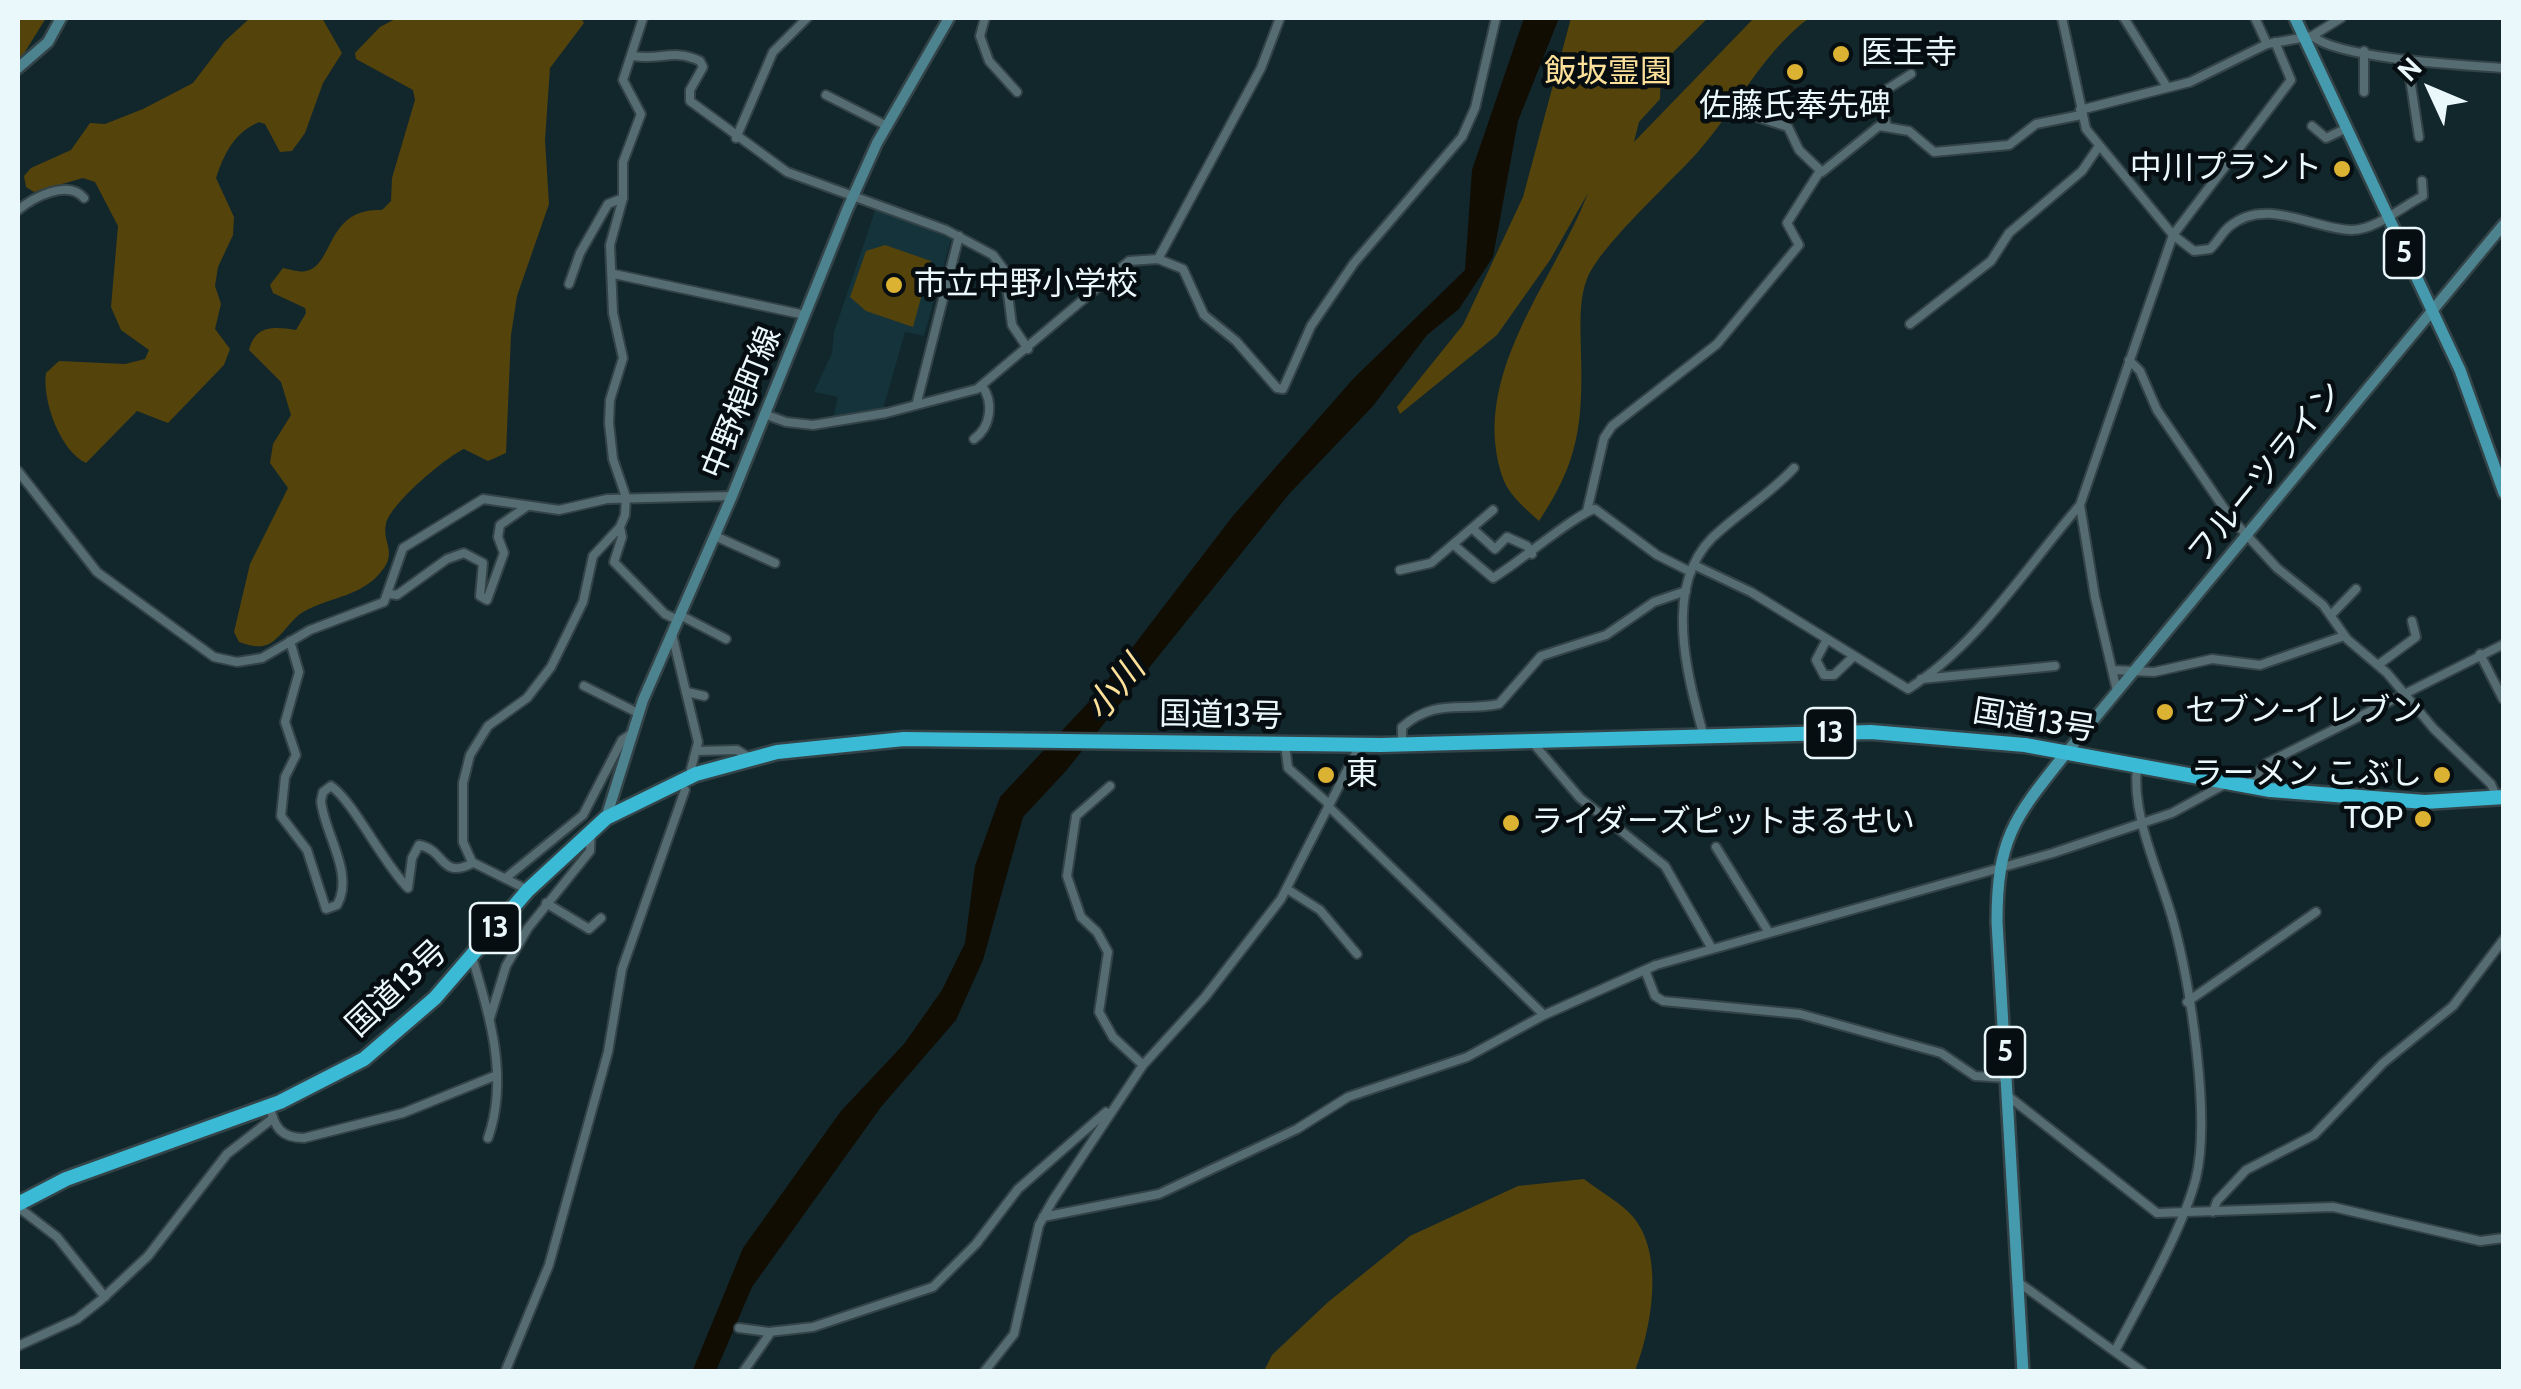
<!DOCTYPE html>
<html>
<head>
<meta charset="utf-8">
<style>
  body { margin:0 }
  #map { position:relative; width:2521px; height:1389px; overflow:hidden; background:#12272c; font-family:Cabin,sans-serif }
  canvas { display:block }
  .frame { position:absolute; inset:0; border:20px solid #eaf7fb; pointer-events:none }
  .north { position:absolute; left:2381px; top:40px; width:100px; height:100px; -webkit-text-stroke:8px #060e11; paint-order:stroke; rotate:314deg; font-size:28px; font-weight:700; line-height:40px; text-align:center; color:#eaf7fb }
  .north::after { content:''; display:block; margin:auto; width:35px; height:45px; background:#eaf7fb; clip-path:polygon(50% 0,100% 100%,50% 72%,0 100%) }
</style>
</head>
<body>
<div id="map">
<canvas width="2521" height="1389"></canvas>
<div class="frame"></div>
<div class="north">N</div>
</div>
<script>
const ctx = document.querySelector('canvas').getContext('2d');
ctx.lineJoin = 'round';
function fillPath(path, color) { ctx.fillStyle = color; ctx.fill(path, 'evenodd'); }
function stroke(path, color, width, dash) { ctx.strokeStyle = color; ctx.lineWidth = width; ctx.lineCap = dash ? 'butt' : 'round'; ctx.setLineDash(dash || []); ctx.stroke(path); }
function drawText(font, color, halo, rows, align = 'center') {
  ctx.font = font + ' Cabin,"Noto Sans JP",sans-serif'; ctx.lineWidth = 9; ctx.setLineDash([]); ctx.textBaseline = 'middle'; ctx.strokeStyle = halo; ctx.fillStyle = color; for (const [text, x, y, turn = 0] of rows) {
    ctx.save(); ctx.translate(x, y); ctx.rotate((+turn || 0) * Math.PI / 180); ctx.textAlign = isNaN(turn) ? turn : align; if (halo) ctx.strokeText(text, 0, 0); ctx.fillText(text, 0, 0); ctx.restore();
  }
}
const built = new Path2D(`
  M 876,208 L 951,239 L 924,336 L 905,332 L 883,409 L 833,418 L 838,397 L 814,392 L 832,353 L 834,332 Z`);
const green = new Path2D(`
  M 18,18 L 46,18 L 18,63 Z
  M 250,18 L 322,18 L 342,53 L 323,83 L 305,133 L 292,151 L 280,152 L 265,124 L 259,122 C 234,133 225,152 216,178 L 234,217 L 233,235 L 218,267 L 215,286 L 221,304 L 215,329 L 230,349 L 224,365 L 168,423 L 137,411 L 86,463 C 60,451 42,400 46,373 L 59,361 L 125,364 L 145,359 L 149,350 L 121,330 L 111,307 L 118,226 L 95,182 L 83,178 L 34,192 L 26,187 L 24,176 L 31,168 L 71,150 L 90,123 L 105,124 L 143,109 L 193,83 L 225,41 Z
  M 397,18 L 581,18 L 584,23 L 550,68 L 545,140 L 549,204 L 517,296 L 511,335 L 506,453 L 488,461 L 464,449 C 446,457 390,504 386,524 C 382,541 396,551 384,568 C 364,597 331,596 303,612 C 290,620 283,636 269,644 C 259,649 249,645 239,642 L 234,632 L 250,564 L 288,488 L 270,463 L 273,444 L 291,415 L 281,382 L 249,350 C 256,324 275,327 296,330 L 306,313 L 305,308 L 273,293 L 270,285 L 283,268 C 289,269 300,273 306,271 C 334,266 326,207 382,210 L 391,201 L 392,178 L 415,100 L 413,90 L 356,59 L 355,53 L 380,27 Z
  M 1571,18 L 1708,18 L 1661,64 L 1660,99 L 1639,122 L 1634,142 L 1754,18 L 1809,18 C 1762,53 1736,109 1697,153 C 1671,182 1600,246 1587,279 C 1578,301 1581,332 1581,355 C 1583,424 1578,463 1539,521 C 1527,510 1510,496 1504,481 C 1466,379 1554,282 1588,193 L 1550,260 L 1497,335 L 1400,414 L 1397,407 L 1463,325 L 1523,197 Z
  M 885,245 L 931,261 L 913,327 L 866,311 L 850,297 L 866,251 Z
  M 1584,1179 C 1599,1191 1622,1203 1634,1218 C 1665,1257 1651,1330 1635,1371 L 1264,1371 L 1272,1355 L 1327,1303 L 1410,1236 L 1518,1186 Z`);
const water = new Path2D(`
  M 1524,18 L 1559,18 L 1518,121 L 1493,257 L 1459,309 L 1427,335 L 1373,406 L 1289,494 L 1065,772 L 1023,817 L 983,960 L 956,1020 L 881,1107 L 752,1287 L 716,1371 L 692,1372 L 743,1248 L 841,1111 L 904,1044 L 942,990 L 965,943 L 975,866 L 1000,797 L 1099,691 L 1232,517 L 1353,379 L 1465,270 L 1472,170 Z`);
const street = new Path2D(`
  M 985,18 L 980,36 L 989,61 L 1017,92
  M 2062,18 L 2086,129 L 2173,235 L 2194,251 L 2210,249 C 2218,242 2222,232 2230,226 C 2266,196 2315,230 2352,230 C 2375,230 2403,206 2423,196 L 2422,181
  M 2124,18 L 2167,87
  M 2255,18 L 2267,44
  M 2312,36 C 2340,59 2464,65 2504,68
  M 2364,51 L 2364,92
  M 633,56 C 661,61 673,48 700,61 L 703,67 L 690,90 L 690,101 L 787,172 L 946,230 L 993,255 L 1005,271 L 1012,325 L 1028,349
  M 2407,59 L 2419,137
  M 826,95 L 887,126
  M 1744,104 L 1757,117 L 1788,127 L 1799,150 L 1822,172 L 1879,126 L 1909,131 L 1934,152 L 2009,145 L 2036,124 L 2081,115
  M 2080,110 L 2190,82 L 2267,44 L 2312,36 L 2341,18
  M 1887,126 L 1878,95 L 1911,74
  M 2312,126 L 2326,138 L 2347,128
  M 736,138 L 773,52 L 807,18
  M 18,210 C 34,197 68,179 84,198
  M 1158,259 L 1261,68 L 1280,18
  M 614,274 L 805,315
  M 569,284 L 580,253 L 608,204 L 623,198
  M 1910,324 L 1991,261 L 2009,233 L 2082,171 L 2099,146
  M 2129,360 L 2140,371 L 2157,410 L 2230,517 L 2277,568 L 2323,605 L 2347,639 L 2387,673 L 2434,729 L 2491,784 L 2497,798
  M 917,402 L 959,236
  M 764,414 L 786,422 L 813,425 L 886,413 L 977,389 L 1129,261 L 1158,259 L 1183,269 L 1204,315 L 1236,341 L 1277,388 L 1283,389 L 1311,326 L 1354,263 L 1462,137 L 1475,108 L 1496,18
  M 974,439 C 991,427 994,402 982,386
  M 18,471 L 97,572 L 214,657 L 237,662 L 262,658 L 310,630 L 384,602 L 403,548 L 483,499 L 559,510 L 607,499 L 732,496
  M 2080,505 L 2095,597 L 2117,691
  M 1587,511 L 1604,438 L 1612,426 L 1717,344 L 1799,245 L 1787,223 L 1820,171
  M 620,527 L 622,537 L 614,562 L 665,614 L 678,620
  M 1474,530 L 1495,549 L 1507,537 L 1527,546 L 1532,554
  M 715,536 L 775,563
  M 1455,546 L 1493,578 C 1517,564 1577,513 1595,509 L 1657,555 L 1691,572
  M 1694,565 L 1751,592 L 1908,689 C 1978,645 2027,566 2080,505 L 2173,235 L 2291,80 L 2275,42
  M 1400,570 L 1431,563 L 1493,510
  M 390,594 L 397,595 L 447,559 L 464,553 L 483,563 L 480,596 L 487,600 L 504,553 L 498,537 L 500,525 L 526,507
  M 680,615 L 726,639
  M 2331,615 L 2356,589
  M 672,634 L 698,742 L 691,769
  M 290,641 L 299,672 L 285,722 L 296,755 L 285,777 L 281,816 L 307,850 L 326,909 L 337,905 C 355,874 324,833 321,801 L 323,792 L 331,786 C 353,801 383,863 408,888 L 412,858 L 419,845 C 446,850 440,880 473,863
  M 1826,641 L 1816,660 L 1824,675 L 1834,675 L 1854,656
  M 2480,654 L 2503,699
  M 2378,665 L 2416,637 L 2412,621
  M 2113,670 L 2154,672 L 2212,659 L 2260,665 L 2344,636
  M 1921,679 L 2055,666
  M 584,686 L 638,713
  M 687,692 L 704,696
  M 1704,737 C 1688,678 1662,588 1712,538 C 1738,513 1769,495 1794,468
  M 1533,743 L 1580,798 L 1665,866 L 1711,947
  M 1285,745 L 1288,768 L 1329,804
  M 1402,745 L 1402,727 C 1436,698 1459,712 1499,704 L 1541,656 L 1606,635 L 1654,602 L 1686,591
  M 696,751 L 737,750 L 750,758
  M 1110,786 L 1076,816 L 1067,876 L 1081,917 L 1097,932 L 1108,952 L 1099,1012 L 1113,1037 L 1143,1065
  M 2247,786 L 2267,763 L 2504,644
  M 1328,806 L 1544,1015
  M 1716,847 L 1768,931
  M 507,877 L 583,815 L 622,740 L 631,734
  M 1287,889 L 1320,910 L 1357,954
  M 528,890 L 472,862 L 463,842 L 463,783 L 470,755 L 488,726 L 527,698 L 551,667 L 583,602 L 593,556 L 620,527 L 625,515 L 626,497 L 613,459 L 609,423 L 610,400 L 623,358 L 613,313 L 610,245 L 623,198 L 623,162 L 641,114 L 623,80 L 643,18
  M 546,903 L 589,929 L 601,918
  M 472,957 C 490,1015 509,1079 488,1138
  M 1645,970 L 1655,996 L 1663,1001 L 1800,1014 L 1941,1053 L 1975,1076 L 2006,1078
  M 2187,1002 L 2316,912
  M 490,1018 L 506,966 L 528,928 L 590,851 L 591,829
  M 2008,1096 L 2157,1213 L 2333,1207 L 2480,1241 L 2504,1238
  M 270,1106 C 274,1127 281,1138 304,1138 L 403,1113 L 497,1075
  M 18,1207 L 57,1237 L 105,1297
  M 2213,1212 L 2217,1201 L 2246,1170 L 2314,1135 L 2383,1063 L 2453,1006 L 2504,939
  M 1043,1217 L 1159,1194 L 1297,1129 L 1348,1097 L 1467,1057 L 1544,1015 L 1656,965 L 2053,853 L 2172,813 L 2227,783
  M 2018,1282 L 2143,1372
  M 739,1328 L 769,1332 L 813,1327 L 933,1287 L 976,1244 L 1018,1189 L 1106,1112
  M 18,1346 L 77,1319 L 101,1300 L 148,1256 L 227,1154 L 272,1119
  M 2115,1351 C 2140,1303 2183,1229 2196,1178 C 2211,1116 2190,983 2173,921 C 2160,873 2131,817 2137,766
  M 505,1372 L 549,1265 L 608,1052 L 622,969 L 685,790
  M 743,1372 L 771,1332
  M 984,1372 L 1014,1334 L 1039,1225 L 1053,1200 L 1143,1065 L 1205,997 L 1281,899 L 1360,745`);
const secondary = new Path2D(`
  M 18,68 L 48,42 L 61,18
  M 2066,753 L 2504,224
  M 606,818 L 643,700 L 732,496 L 847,210 L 877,143 L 949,18`);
const primary = new Path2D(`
  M 2295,18 L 2460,370 L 2504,493
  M 2023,1372 L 1997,922 C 1997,837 2015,817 2066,753`);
const highway = new Path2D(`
  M 18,1204 L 66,1179 L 280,1102 L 364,1059 L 435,998 L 528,890 L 606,818 L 696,774 L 777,752 L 904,739 L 1381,745 L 1871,732 L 2025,745 L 2270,790 L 2425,802 L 2504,797`);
const markers = [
  [1841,54,10,"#dcb233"],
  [1795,72,10,"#dcb233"],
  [2342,169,10,"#dcb233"],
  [894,285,10,"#dcb233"],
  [2165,712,10,"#dcb233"],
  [1326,775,10,"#dcb233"],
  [2442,775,10,"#dcb233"],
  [2423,819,10,"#dcb233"],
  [1511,823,10,"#dcb233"]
];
const shields = [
  [2404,253,40],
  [1830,733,50],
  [495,928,50],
  [2005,1052,40]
];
const shieldNames = [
  ["5",2404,253],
  ["13",1830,733],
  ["13",495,928],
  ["5",2005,1052]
];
const poiNames = [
  ["医王寺",1861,54],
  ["佐藤氏奉先碑",1795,107,"center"],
  ["中川プラント",2322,169,"right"],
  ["市立中野小学校",914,285],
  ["セブン-イレブン",2185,712],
  ["東",1346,775],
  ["ラーメン こぶし",2422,775,"right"],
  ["TOP",2403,819,"right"],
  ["ライダーズピットまるせい",1531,823]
];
const parkNames = [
  ["飯坂霊園",1608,73]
];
const streetNames = [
  ["中野梍町線",742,403,-68],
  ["フルーツライン",2266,473,-51],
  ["国道13号",1221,716,1],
  ["国道13号",2034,721,9],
  ["国道13号",397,989,-43]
];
const waterNames = [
  ["小川",1116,689,-50]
];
fillPath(built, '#14333a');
fillPath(green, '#55430c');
fillPath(water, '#120d03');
stroke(street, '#334347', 12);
stroke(secondary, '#334347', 15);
stroke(primary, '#334347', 16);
stroke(highway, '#334347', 19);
stroke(street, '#556c72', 8);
stroke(secondary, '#4d838f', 10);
stroke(primary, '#459bad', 11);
stroke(highway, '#3abad4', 14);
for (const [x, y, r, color] of markers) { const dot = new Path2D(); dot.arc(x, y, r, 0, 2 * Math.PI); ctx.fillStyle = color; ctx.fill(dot); stroke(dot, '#060e11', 4); }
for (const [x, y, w] of shields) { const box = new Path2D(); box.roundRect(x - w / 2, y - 25, w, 50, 8); ctx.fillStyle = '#060e11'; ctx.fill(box); stroke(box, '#eaf7fb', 2.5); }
drawText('bold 30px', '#eaf7fb', null, shieldNames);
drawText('32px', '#eaf7fb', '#060e11', poiNames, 'left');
drawText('32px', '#fde19a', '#060e11', parkNames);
drawText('32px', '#eaf7fb', '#060e11', streetNames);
drawText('italic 35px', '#fde19a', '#060e11', waterNames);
</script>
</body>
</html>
